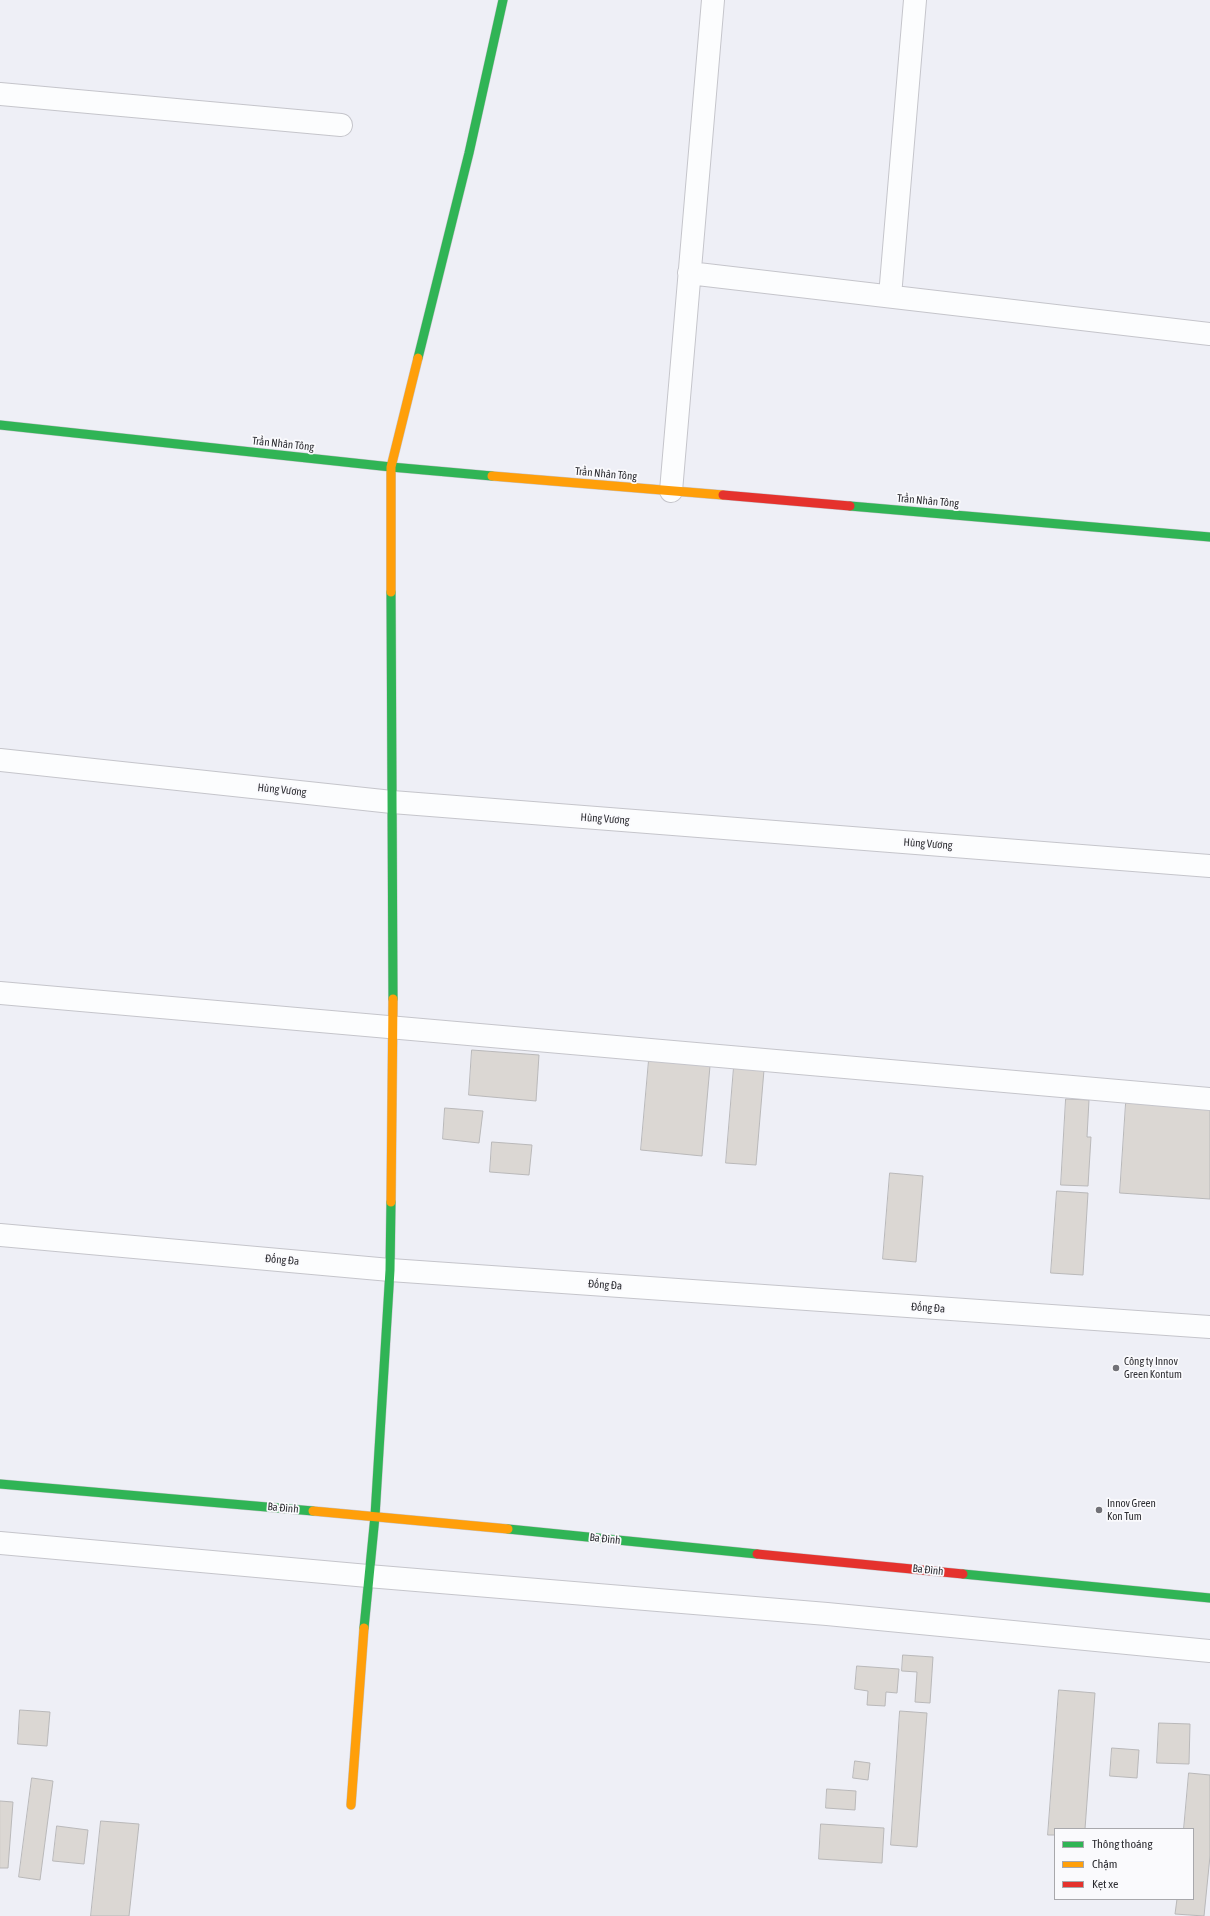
<!DOCTYPE html>
<html>
<head>
<meta charset="utf-8">
<style>
  body { margin:0 }
  #map { position:relative; width:1210px; height:1916px; overflow:hidden; background:#eeeff6; font-family:"Asap Condensed",sans-serif }
  canvas { display:block }
  .legend { position:absolute; left:1054px; top:1828px; width:140px; height:72px; box-sizing:border-box; background:#fafafd; border:1px solid #a8a8ac; margin:0; padding:5px 7px; list-style:none; font-size:12px; color:#2d2d32 }
  .legend li { display:flex; align-items:center; gap:8px; height:20px }
  .legend b { width:20px; border:1px solid #a8a8ac }
</style>
</head>
<body>
<div id="map">
<canvas width="1210" height="1916"></canvas>
<ul class="legend">
<li><b style="height:5px;background:#30b455"></b>Thông thoáng</li>
<li><b style="height:5px;background:#ff9f0a"></b>Chậm</li>
<li><b style="height:5px;background:#e5322d"></b>Kẹt xe</li>
</ul>
</div>
<script>
const ctx = document.querySelector('canvas').getContext('2d');
ctx.lineJoin = 'round';
function fillPath(path, color) { ctx.fillStyle = color; ctx.fill(path, 'evenodd'); }
function stroke(path, color, width, dash) { ctx.strokeStyle = color; ctx.lineWidth = width; ctx.lineCap = dash ? 'butt' : 'round'; ctx.setLineDash(dash || []); ctx.stroke(path); }
function drawText(font, color, halo, rows, align = 'center') {
  ctx.font = font + ' "Asap Condensed",sans-serif'; ctx.lineWidth = 3.5; ctx.setLineDash([]); ctx.textBaseline = 'middle'; ctx.strokeStyle = halo; ctx.fillStyle = color; for (const [text, x, y, turn = 0] of rows) {
    ctx.save(); ctx.translate(x, y); ctx.rotate((+turn || 0) * Math.PI / 180); ctx.textAlign = isNaN(turn) ? turn : align; if (halo) ctx.strokeText(text, 0, 0); ctx.fillText(text, 0, 0); ctx.restore();
  }
}
const building = new Path2D(`
  M 472,1050 L 539,1055 L 536,1101 L 469,1095 Z
  M 649,1060 L 710,1066 L 702,1156 L 641,1150 Z
  M 734,1067 L 764,1070 L 756,1165 L 726,1163 Z
  M 1066,1099 L 1089,1100 L 1087,1137 L 1091,1137 L 1088,1186 L 1061,1185 Z
  M 1126,1103 L 1210,1108 L 1210,1199 L 1120,1193 Z
  M 445,1108 L 483,1111 L 479,1143 L 443,1139 Z
  M 492,1142 L 532,1145 L 529,1175 L 490,1172 Z
  M 890,1173 L 923,1176 L 916,1262 L 883,1259 Z
  M 1057,1191 L 1088,1193 L 1083,1275 L 1051,1273 Z
  M 903,1655 L 933,1657 L 930,1703 L 915,1702 L 917,1672 L 902,1671 Z
  M 857,1666 L 899,1669 L 897,1693 L 886,1692 L 885,1706 L 867,1705 L 868,1691 L 855,1689 Z
  M 1059,1690 L 1095,1693 L 1085,1829 L 1055,1829 L 1055,1835 L 1048,1835 Z
  M 20,1710 L 50,1712 L 47,1746 L 18,1744 Z
  M 900,1711 L 927,1713 L 917,1847 L 891,1845 Z
  M 1159,1723 L 1190,1724 L 1189,1764 L 1157,1763 Z
  M 1112,1748 L 1139,1750 L 1137,1778 L 1110,1776 Z
  M 855,1761 L 870,1763 L 868,1780 L 853,1778 Z
  M 1189,1773 L 1210,1775 L 1210,1856 L 1204,1916 L 1175,1914 L 1177,1899 L 1193,1899 L 1193,1829 L 1184,1829 Z
  M 32,1778 L 53,1781 L 40,1880 L 19,1877 Z
  M 827,1789 L 856,1791 L 855,1810 L 826,1808 Z
  M 0,1801 L 13,1802 L 8,1868 L 0,1868 Z
  M 101,1821 L 139,1824 L 129,1916 L 91,1916 Z
  M 821,1824 L 884,1828 L 882,1863 L 819,1859 Z
  M 57,1826 L 88,1830 L 84,1864 L 53,1861 Z`);
const street = new Path2D(`
  M 0,94 L 341,125
  M 689,273 L 1210,334
  M 890,296 L 915,0
  M 671,491 L 713,0
  M 0,760 L 392,802 L 1210,866
  M 0,993 L 1210,1099
  M 0,1235 L 390,1270 L 1210,1327
  M 0,1543 L 368,1576 L 827,1614 L 1210,1651`);
const fast = new Path2D(`
  M 418,358 L 469,153 L 503,0
  M 0,425 L 391,467 L 492,476
  M 850,506 L 1210,537
  M 391,592 L 393,999
  M 0,1484 L 313,1511
  M 508,1529 L 757,1554
  M 963,1574 L 1210,1598
  M 364,1628 L 375,1516 L 390,1270 L 391,1202`);
const slow = new Path2D(`
  M 492,476 L 723,495
  M 391,592 L 391,467 L 418,358
  M 391,1202 L 393,999
  M 313,1511 L 508,1529
  M 351,1805 L 364,1628`);
const jam = new Path2D(`
  M 723,495 L 850,506
  M 757,1554 L 963,1574`);
const markers = [
  [1116,1368,4,"#717177"],
  [1099,1510,4,"#717177"]
];
const streetNames = [
  ["Trần Nhân Tông",283,444,6],
  ["Trần Nhân Tông",606,474,5],
  ["Trần Nhân Tông",928,501,5],
  ["Hùng Vương",282,790,6],
  ["Hùng Vương",605,819,4],
  ["Hùng Vương",928,844,4],
  ["Đống Đa",282,1260,5],
  ["Đống Đa",605,1285,4],
  ["Đống Đa",928,1308,4],
  ["Ba Đình",283,1508,5],
  ["Ba Đình",605,1539,6],
  ["Ba Đình",928,1570,6]
];
const poiNames = [
  ["Công ty Innov",1124,1362],
  ["Green Kontum",1124,1375],
  ["Innov Green",1107,1504],
  ["Kon Tum",1107,1517]
];
fillPath(building, '#dbd7d3');
stroke(building, '#b9b8b9', 1);
stroke(street, '#c5c5cb', 24);
stroke(fast, '#c5c5cb', 10);
stroke(slow, '#c5c5cb', 10);
stroke(jam, '#c5c5cb', 10);
stroke(street, '#fcfdfe', 22);
stroke(fast, '#30b455', 9);
stroke(slow, '#ff9f0a', 9);
stroke(jam, '#e5322d', 9);
for (const [x, y, r, color] of markers) { const dot = new Path2D(); dot.arc(x, y, r, 0, 2 * Math.PI); ctx.fillStyle = color; ctx.fill(dot); stroke(dot, '#fafafd', 1.5); }
drawText('11px', '#2d2d32', '#fafafd', streetNames);
drawText('11px', '#2d2d32', '#fafafd', poiNames, 'left');
</script>
</body>
</html>
